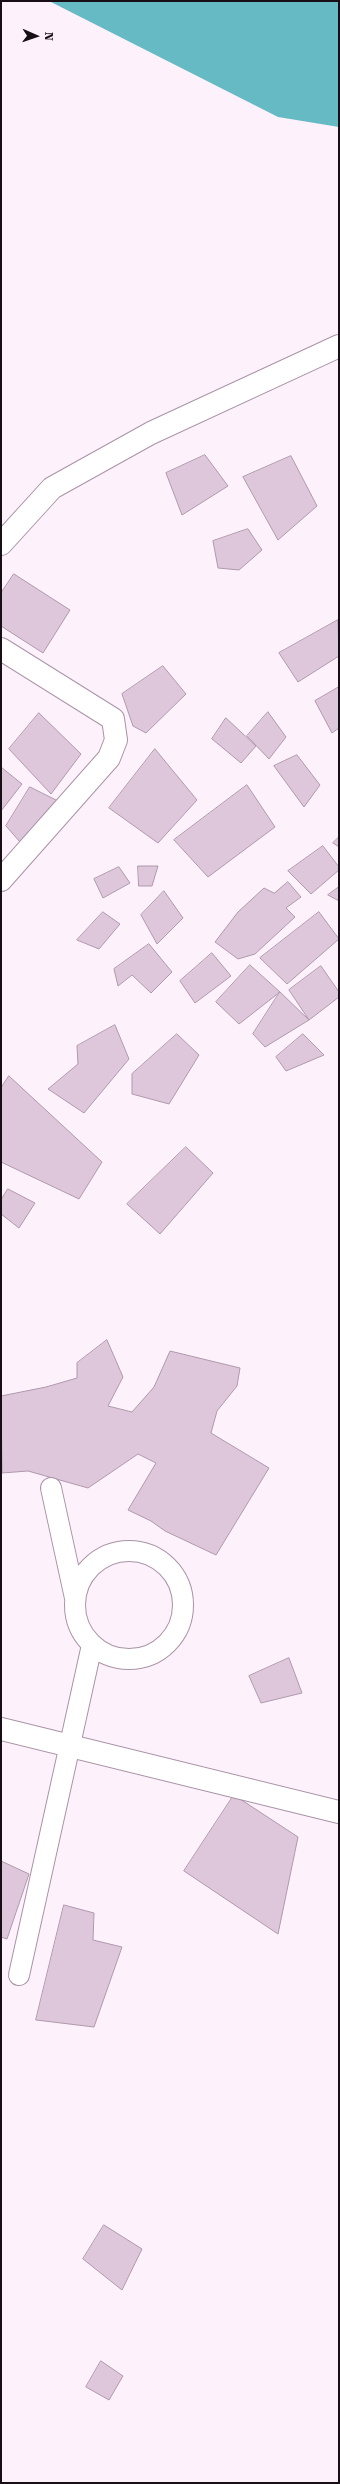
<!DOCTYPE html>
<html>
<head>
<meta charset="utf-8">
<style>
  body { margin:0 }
  #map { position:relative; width:340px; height:2484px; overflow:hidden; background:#fdf2fb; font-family:"Roboto Serif",serif }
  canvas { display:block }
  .frame { position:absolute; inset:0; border:2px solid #170e16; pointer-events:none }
  .north { position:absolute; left:16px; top:16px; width:40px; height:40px; -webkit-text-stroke:3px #fdf2fb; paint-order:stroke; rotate:92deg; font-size:11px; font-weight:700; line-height:16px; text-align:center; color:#170e16 }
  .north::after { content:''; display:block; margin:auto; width:14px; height:18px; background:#170e16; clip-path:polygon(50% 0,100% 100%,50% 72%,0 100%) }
</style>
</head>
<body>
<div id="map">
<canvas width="340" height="2484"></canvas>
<div class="frame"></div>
<div class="north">N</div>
</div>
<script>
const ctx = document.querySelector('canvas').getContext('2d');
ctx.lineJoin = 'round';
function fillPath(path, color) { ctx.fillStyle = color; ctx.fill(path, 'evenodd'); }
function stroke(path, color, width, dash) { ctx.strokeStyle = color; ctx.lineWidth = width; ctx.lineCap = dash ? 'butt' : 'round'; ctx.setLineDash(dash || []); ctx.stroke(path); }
const water = new Path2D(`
  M 49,1 L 339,1 L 339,127 L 278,117 Z`);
const building = new Path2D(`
  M 205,455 L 228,486 L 182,515 L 166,473 Z
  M 291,456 L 317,506 L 278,540 L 243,477 Z
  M 248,529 L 262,550 L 239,570 L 218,568 L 213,541 Z
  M 14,574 L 70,610 L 43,653 L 1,626 L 1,593 Z
  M 338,620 L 339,656 L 298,682 L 279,653 Z
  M 163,666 L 186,694 L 146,733 L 133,726 L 122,694 Z
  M 339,687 L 339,728 L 332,733 L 315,701 Z
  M 268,712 L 286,737 L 269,759 L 247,736 Z
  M 39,713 L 81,754 L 51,794 L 9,749 Z
  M 226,718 L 256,746 L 241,763 L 212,739 Z
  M 155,749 L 197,800 L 158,843 L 109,808 Z
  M 297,755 L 320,785 L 304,807 L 274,766 Z
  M 1,767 L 22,784 L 1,811 Z
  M 247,785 L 275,827 L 208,877 L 174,840 Z
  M 30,787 L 62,803 L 20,842 L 6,826 Z
  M 339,837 L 339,847 L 333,843 Z
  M 323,846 L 339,867 L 339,870 L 311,894 L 288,871 Z
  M 138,866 L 158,866 L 152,886 L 139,886 Z
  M 119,867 L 130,883 L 103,898 L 94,879 Z
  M 288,882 L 301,897 L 286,908 L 295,917 L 255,954 L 238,959 L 215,942 L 238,912 L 264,888 L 274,893 Z
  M 339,887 L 339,901 L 328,895 Z
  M 164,891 L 183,918 L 157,944 L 141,915 Z
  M 103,912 L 120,924 L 99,949 L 77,940 Z
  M 319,912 L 339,939 L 287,984 L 260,958 Z
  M 149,944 L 172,972 L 151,993 L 132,975 L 118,986 L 114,969 Z
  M 212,953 L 231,976 L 195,1003 L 180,981 Z
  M 250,965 L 280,992 L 239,1024 L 216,1002 Z
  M 321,966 L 339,992 L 339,997 L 309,1020 L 289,990 Z
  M 280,992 L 309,1020 L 265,1047 L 253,1034 Z
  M 115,1025 L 129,1059 L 84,1113 L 48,1089 L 78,1064 L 77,1046 Z
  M 177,1034 L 199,1055 L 169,1104 L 132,1094 L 132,1074 Z
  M 303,1034 L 324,1055 L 286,1071 L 276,1057 Z
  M 9,1076 L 102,1162 L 79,1199 L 1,1162 L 1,1088 Z
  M 186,1147 L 213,1173 L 160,1234 L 127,1204 Z
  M 8,1189 L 35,1203 L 19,1228 L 1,1214 L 1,1200 Z
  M 107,1340 L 123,1377 L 108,1406 L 132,1412 L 154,1387 L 170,1351 L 240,1368 L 237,1386 L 217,1411 L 211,1433 L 269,1468 L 216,1555 L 165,1531 L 151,1521 L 128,1510 L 156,1463 L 138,1454 L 88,1488 L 28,1471 L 2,1473 L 1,1396 L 46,1387 L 77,1378 L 77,1363 Z
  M 289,1658 L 302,1693 L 261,1703 L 249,1676 Z
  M 234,1795 L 298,1837 L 278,1934 L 184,1871 Z
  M 1,1861 L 29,1874 L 7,1939 L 1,1937 Z
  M 64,1905 L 94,1913 L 93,1940 L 122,1947 L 94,2027 L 36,2020 Z
  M 104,2225 L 142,2249 L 122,2290 L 83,2259 Z
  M 101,2361 L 123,2376 L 109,2400 L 86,2387 Z`);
const service = new Path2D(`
  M 51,1488 L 75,1598
  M75 1605a54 54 0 1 1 108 0a54 54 0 1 1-108 0Z
  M 19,1975 L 92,1645`);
const minor = new Path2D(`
  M 1,544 L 52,488 L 151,433 L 339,346
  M 1,649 L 113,719 L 116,740 L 109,758 L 1,880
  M 1,1729 L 339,1812`);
fillPath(water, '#66bac4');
fillPath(building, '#dec6db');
stroke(building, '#b098ac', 1);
stroke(service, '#aa93a7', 22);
stroke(minor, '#aa93a7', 24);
stroke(service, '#fff', 20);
stroke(minor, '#fff', 22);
</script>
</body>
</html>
